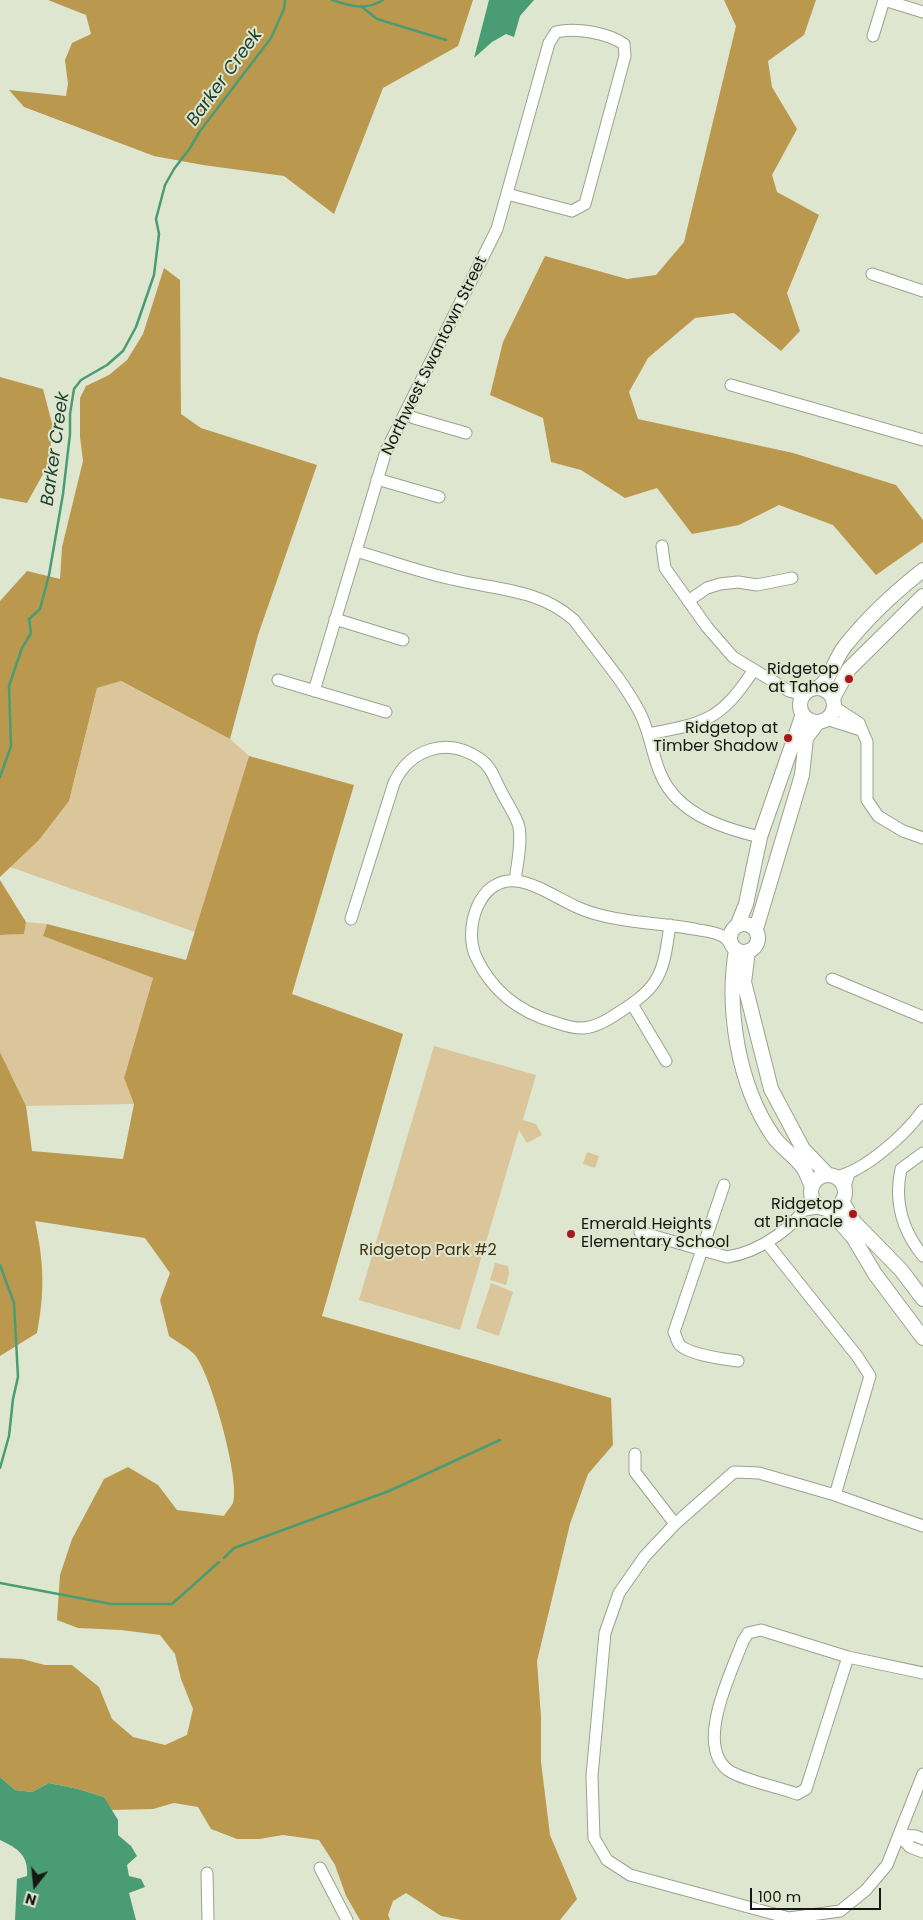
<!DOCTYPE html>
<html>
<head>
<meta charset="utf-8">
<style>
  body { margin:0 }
  #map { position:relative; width:923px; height:1920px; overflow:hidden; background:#dee6d0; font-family:Poppins,sans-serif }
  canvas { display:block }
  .north { position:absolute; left:10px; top:1860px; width:50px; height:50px; -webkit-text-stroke:4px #dee6d0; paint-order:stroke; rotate:196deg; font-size:14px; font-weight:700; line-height:20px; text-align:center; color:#151810 }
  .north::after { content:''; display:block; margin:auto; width:18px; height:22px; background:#151810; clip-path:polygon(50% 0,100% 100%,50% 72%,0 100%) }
  .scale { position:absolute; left:750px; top:1888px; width:131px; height:22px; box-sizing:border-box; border:2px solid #151810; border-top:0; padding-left:6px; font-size:15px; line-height:18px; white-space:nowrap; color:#151810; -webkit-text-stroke:4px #dee6d0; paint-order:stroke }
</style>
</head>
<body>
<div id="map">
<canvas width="923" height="1920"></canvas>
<div class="north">N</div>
<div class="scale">100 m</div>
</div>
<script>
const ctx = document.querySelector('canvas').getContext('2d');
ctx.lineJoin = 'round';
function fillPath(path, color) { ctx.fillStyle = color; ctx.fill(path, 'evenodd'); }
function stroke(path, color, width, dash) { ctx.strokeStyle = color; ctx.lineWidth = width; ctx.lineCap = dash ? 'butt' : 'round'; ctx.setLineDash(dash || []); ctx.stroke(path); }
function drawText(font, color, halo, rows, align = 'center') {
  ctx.font = font + ' Poppins,sans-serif'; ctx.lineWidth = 4; ctx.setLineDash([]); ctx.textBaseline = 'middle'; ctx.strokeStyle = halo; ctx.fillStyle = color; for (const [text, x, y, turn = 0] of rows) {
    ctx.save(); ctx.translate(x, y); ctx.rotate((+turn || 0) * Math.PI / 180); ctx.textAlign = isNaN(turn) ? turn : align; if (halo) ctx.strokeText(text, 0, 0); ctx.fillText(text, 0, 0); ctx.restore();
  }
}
const green = new Path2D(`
  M 120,681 L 230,739 L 249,756 L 195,932 L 10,867 L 39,840 L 69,801 L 97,688 Z
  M 26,922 L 47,924 L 43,936 L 153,978 L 124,1078 L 134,1104 L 26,1106 L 0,1052 L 0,935 L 24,934 Z
  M 434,1046 L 536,1075 L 522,1123 L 523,1120 L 536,1124 L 542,1135 L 527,1143 L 519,1130 L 460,1330 L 359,1300 Z
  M 587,1152 L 599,1156 L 595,1168 L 583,1164 Z
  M 495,1263 L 508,1266 L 509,1273 L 506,1285 L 490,1280 Z
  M 491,1283 L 513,1292 L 499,1336 L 476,1328 Z`);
const forest = new Path2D(`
  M 48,0 L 473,0 L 458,46 L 383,88 L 334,214 L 284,176 L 203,165 L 154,156 L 24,107 L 9,90 L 66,96 L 68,84 L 65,60 L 72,43 L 91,34 L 86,15 Z
  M 724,0 L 816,0 L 804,35 L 768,61 L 772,87 L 797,129 L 772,175 L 777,192 L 819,215 L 787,293 L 800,331 L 781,351 L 734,313 L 695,318 L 648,358 L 629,392 L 638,419 L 793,453 L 896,485 L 923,520 L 923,542 L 876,575 L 833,525 L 779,505 L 739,525 L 692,534 L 657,488 L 625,498 L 581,470 L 551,462 L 543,418 L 490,395 L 503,342 L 545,256 L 627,279 L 656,275 L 684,242 L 736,26 Z
  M 164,268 L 180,280 L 181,414 L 201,428 L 317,465 L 258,635 L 230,739 L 121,681 L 97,688 L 69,801 L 39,840 L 0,877 L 0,601 L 27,571 L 60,579 L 62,547 L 83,461 L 80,437 L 80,398 L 86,386 L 109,375 L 127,360 L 143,334 Z
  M 0,377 L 43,389 L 53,427 L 48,465 L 27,503 L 0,498 Z
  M 249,756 L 354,785 L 292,994 L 403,1034 L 322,1316 L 611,1398 L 613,1445 L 588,1474 L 570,1524 L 537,1661 L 541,1717 L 541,1762 L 550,1835 L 577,1899 L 560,1920 L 462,1920 L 441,1916 L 406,1893 L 393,1901 L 388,1915 L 390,1920 L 360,1920 L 346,1896 L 335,1865 L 319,1840 L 283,1835 L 259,1839 L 237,1839 L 211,1829 L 198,1807 L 174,1803 L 153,1809 L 111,1810 L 104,1797 L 78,1789 L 49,1783 L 32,1792 L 15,1790 L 0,1777 L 0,1658 L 22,1659 L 45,1665 L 72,1665 L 99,1687 L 112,1719 L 133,1737 L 165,1745 L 187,1735 L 193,1709 L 181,1679 L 175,1654 L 160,1635 L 121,1630 L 78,1628 L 57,1620 L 60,1575 L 72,1539 L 104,1479 L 128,1467 L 158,1485 L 177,1510 L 224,1516 C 226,1512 231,1507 233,1503 C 241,1482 210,1370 194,1354 C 187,1347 177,1342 169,1336 L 160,1300 L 170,1273 L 145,1238 L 35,1221 C 44,1263 45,1291 37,1333 L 0,1356 L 0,1052 L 26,1106 L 32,1151 L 123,1159 L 134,1104 L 124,1078 L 153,978 L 43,936 L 47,924 L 186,960 Z
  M 0,880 L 26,922 L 24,934 L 0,935 Z`);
const water = new Path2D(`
  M 489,0 L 534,0 L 520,16 L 514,37 L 506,34 L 492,42 L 474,58 Z
  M 0,1777 L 15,1790 L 32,1792 L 49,1783 L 78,1789 L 104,1797 L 118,1820 L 118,1835 L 131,1846 L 137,1856 L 127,1865 L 129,1876 L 141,1879 L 145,1887 L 129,1893 L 136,1920 L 15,1920 L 17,1879 L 27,1876 C 29,1855 17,1848 0,1840 Z`);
const stream = new Path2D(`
  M 332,0 C 350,6 366,11 383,0
  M 362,7 L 377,19 L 446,40
  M 0,777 L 11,746 L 9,686 L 22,648 L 31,633 L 29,619 L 40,609 L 49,575 L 63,494 L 70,434 L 70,414 L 74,389 L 81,380 L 107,365 L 123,351 L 136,327 L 154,275 L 159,234 L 156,219 L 165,185 L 174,169 L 190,148 L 200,131 L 271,38 L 284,9 L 285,0
  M 0,1265 L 14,1303 L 18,1377 L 13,1399 L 9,1436 L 0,1468
  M 224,1558 L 234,1548 L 389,1491 L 500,1440
  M 0,1583 L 111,1604 L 172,1604 L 219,1562`);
const minor = new Path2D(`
  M 884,0 L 923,12
  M 873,36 L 884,0
  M 872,274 L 923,291
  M 731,385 L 923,440
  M 405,413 L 414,418 L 466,433
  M 377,479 L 439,497
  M 662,546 L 665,568 L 707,627 L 733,657 L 789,691 L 804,695
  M 356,551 C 387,560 419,572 452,579 C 495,590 538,588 574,620 C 596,650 623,680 640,713 C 650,732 652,755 661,775 C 678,814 722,828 760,837
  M 688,601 L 707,588 L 720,584 L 738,582 L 757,585 L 792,578
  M 335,619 L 403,640
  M 278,680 L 386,712
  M 314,691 L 386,451 L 497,229 L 549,43 L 556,32 C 576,27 607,33 624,44 L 625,56 L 585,204 L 572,211 L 507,194
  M 834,707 L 859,723 L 867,742 L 867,800 L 878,816 L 903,831 L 923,838
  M 826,719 L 861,730
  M 648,734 C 705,723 720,721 753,671
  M 351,919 L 394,783 C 410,749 447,736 480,759 C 492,767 495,781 502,793 C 508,805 516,815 519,827 C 522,844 517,864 515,881
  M 670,925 C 663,974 661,986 618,1013 C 608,1020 596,1027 584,1028 C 574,1029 563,1025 554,1022 C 519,1012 492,991 476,957 C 463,929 479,876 517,881 C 538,884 560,900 579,908 C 610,922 660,923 694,929 C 702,931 712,931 720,935 C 724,936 728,941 731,944
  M 832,979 L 923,1017
  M 632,1004 L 666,1061
  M 923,1153 L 901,1169 C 894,1201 902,1230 923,1256
  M 835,1177 C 864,1172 906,1134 923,1110
  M 724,1185 L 674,1332 C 676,1336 677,1341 679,1344 C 688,1355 724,1359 738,1361
  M 844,1189 L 849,1174
  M 805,1210 L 822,1207
  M 640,1232 L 727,1257 C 760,1252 798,1226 812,1196
  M 767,1243 L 857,1356 L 870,1376 L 835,1495
  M 635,1454 L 635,1472 L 675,1524
  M 923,1526 L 835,1495 L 759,1473 L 734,1472 L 675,1524 L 645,1556 L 619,1593 L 605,1633 L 592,1776 L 594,1838 L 607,1860 L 630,1875 L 789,1918 L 840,1911 L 866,1890 L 887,1865 L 923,1774
  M 848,1657 L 806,1789 L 797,1794 C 778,1787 747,1781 731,1772 C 692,1749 732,1671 743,1641 L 748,1633 L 761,1630 L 848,1657 L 923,1673
  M 899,1835 L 910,1847 L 923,1852
  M 899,1835 L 916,1836 L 923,1839
  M 320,1868 L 347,1920
  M 207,1873 L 208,1920`);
const major = new Path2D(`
  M 818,688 C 832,677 834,660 845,646 C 867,618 895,592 923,570
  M800 705a17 17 0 1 1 34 0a17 17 0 1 1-34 0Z
  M 833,698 L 849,669 L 923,596
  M730 938a14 14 0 1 1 28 0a14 14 0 1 1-28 0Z
  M 738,924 L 746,904 L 760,837 L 803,714
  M 756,929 L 802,775 L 806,738 L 818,722
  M 736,950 C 726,1009 738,1085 773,1136 C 781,1148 796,1156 804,1169 C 807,1174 809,1181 812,1186
  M 748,951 L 744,982 L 771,1089 L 803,1149 L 828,1175
  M811 1192a17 17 0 1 1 34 0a17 17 0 1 1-34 0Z
  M 842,1201 L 854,1222 L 901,1270 L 923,1299
  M 827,1208 L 853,1237 L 875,1274 L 923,1338`);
const markers = [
  [849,679,5,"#aa171b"],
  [788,738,5,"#aa171b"],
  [853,1214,5,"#aa171b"],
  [571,1234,5,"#aa171b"]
];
const streetNames = [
  ["Northwest Swantown Street",435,356,-64]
];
const poiNames = [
  ["Ridgetop",839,670],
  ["at Tahoe",839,688],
  ["Ridgetop at",778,729],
  ["Timber Shadow",778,747],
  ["Ridgetop",843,1205],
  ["at Pinnacle",843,1223],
  ["Emerald Heights",581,1225,"left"],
  ["Elementary School",581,1243,"left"]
];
const parkNames = [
  ["Ridgetop Park #2",428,1251]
];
const waterNames = [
  ["Barker Creek",225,78,-54],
  ["Barker Creek",56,449,-82]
];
fillPath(green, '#dbc59a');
fillPath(forest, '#ba984e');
fillPath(water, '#4a9c75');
stroke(stream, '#4a9c75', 2.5);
stroke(minor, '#9ba28d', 13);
stroke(major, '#9ba28d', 16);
stroke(minor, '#fff', 11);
stroke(major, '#fff', 14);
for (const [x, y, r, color] of markers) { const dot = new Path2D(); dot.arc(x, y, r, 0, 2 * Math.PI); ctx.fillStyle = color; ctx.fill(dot); stroke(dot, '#dee6d0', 2); }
drawText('16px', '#151810', '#dee6d0', streetNames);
drawText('16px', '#151810', '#dee6d0', poiNames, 'right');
drawText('16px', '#423313', '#dee6d0', parkNames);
drawText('italic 18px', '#1d412f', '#dee6d0', waterNames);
</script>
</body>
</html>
